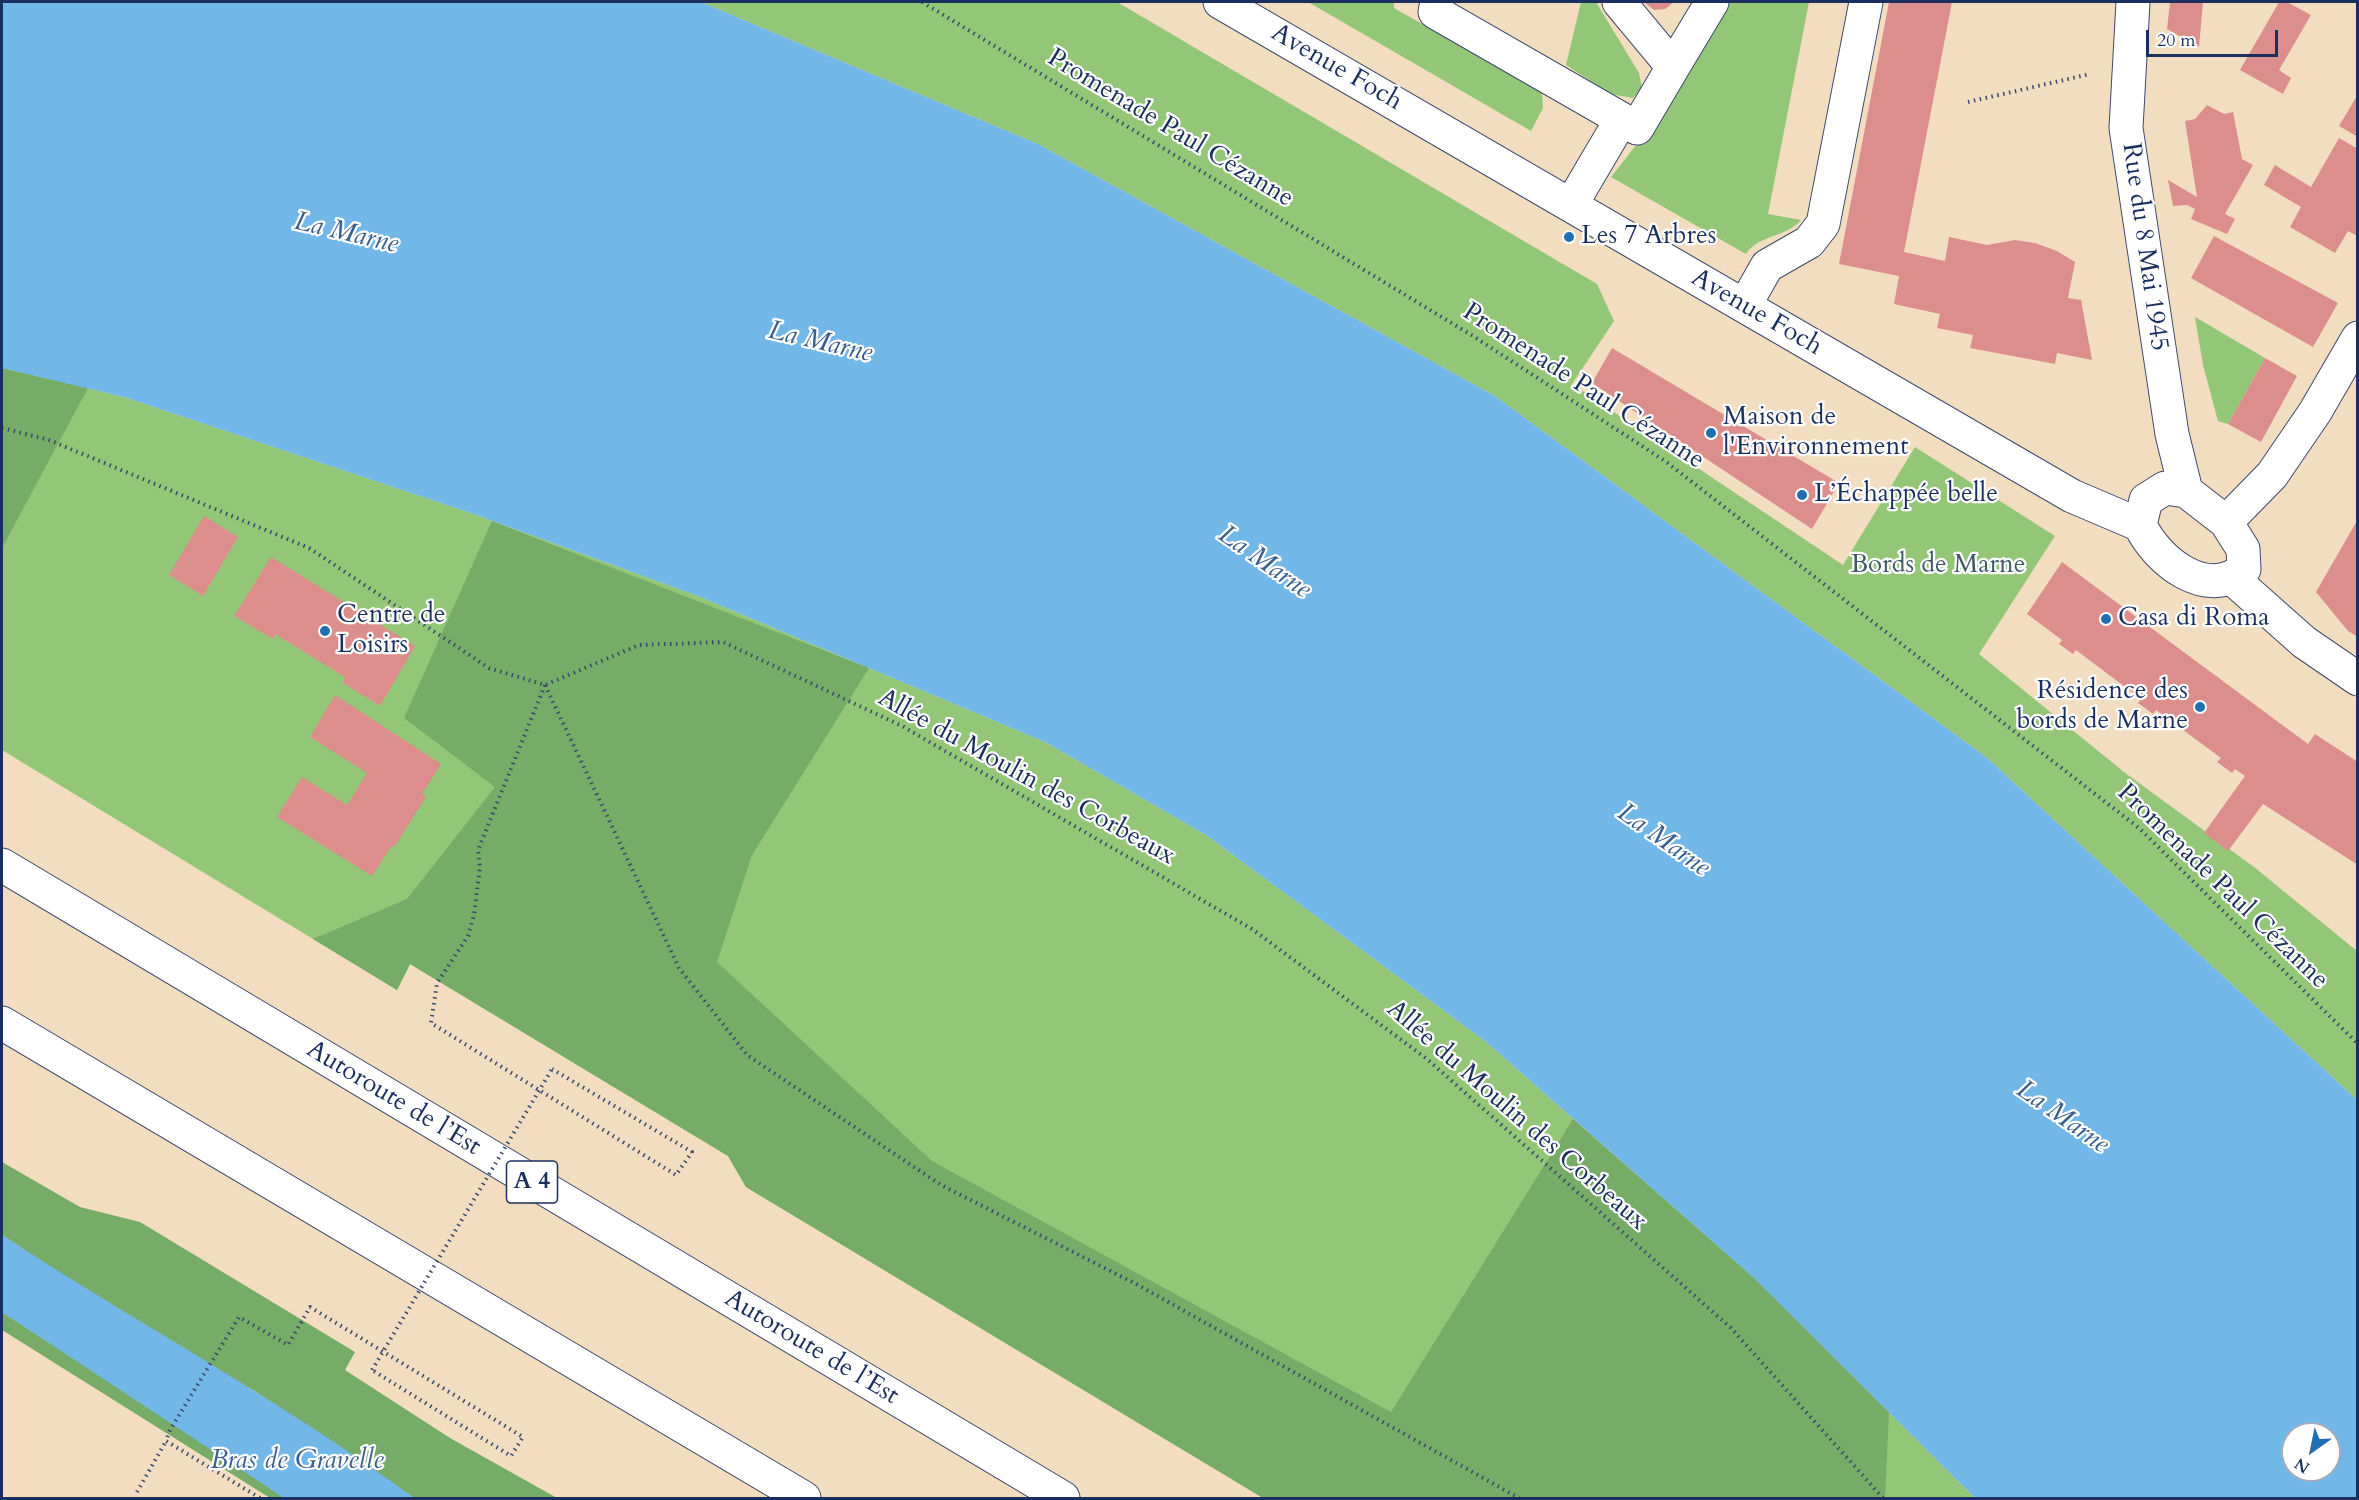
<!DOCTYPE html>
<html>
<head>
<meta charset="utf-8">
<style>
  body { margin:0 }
  #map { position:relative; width:2359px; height:1500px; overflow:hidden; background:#f2ddc0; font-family:Cardo,serif }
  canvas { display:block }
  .frame { position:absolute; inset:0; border:3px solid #1b2f5e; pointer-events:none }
  .north { position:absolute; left:2281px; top:1422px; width:60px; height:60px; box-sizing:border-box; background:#fff; border:2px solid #a4acbf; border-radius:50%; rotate:213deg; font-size:16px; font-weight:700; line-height:24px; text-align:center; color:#1b2f5e }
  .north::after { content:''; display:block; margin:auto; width:21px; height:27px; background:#1f6fb2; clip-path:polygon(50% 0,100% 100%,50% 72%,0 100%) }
  .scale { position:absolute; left:2146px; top:30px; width:132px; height:27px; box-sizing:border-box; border:3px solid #1b2f5e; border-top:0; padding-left:8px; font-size:18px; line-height:21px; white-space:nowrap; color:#1b2f5e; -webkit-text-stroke:4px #fff; paint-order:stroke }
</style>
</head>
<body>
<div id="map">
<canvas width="2359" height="1500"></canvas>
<div class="frame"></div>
<div class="north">N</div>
<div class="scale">20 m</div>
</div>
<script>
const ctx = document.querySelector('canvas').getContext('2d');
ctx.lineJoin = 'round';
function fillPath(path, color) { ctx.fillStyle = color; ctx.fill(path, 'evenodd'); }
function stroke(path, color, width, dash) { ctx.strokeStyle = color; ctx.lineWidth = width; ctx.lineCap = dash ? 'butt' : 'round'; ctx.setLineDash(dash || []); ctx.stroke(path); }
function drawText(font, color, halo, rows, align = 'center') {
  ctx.font = font + ' Cardo,serif'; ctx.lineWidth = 4.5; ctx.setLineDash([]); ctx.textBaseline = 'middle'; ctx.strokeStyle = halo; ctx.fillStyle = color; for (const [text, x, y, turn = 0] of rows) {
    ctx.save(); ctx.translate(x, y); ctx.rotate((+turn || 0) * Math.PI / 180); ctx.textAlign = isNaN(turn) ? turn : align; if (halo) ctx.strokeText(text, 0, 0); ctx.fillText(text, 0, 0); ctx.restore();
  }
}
const green = new Path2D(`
  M 701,2 L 1117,2 L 1597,284 L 1614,321 L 1572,384 L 1843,565 L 1915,447 L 2055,536 L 1979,654 L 2124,772 L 2254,867 L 2357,951 L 2357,1100 L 1986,757 L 1495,396 L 1038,144 Z
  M 1308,2 L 1394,2 L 1394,8 L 1542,92 L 1543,108 L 1531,131 Z
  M 1581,2 L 1596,2 L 1639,73 L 1642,88 L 1633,98 L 1610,94 L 1566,65 Z
  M 1721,2 L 1809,2 L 1768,214 L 1801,220 C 1786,238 1759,234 1746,254 L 1611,177 L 1644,135 Z
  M 2195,317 L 2265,358 L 2228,424 L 2218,421 L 2203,365 Z
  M 2,368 L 124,397 L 471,513 L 698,596 L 1045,742 L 1206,835 L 1485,1041 L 1753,1277 L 1975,1498 L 1263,1498 L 746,1187 L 728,1156 L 410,964 L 397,990 L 2,750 Z`);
const forest = new Path2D(`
  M 2,368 L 88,388 L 2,548 Z
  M 492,521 L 869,668 L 752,855 L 717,962 L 932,1161 L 1391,1412 L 1573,1119 L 1753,1277 L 1889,1412 L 1885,1498 L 1263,1498 L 746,1187 L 728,1156 L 410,964 L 397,990 L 313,939 L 407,899 L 495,787 L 404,718 Z
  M 2,1162 L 80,1207 L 140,1222 L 355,1352 L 345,1370 L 450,1438 L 557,1498 L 414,1498 L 256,1392 L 97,1298 L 2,1235 Z
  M 2,1312 L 250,1473 L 284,1498 L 270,1498 L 2,1330 Z`);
const water = new Path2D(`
  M 2,2 L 701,2 L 1038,144 L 1495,396 L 1986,757 L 2357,1100 L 2357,1498 L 1975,1498 L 1753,1277 L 1485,1041 L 1206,835 L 1045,742 L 698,596 L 471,513 L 124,397 L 2,368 ZM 2293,1434 L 2329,1434 L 2329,1470 L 2293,1470 Z
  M 2,1235 C 138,1324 283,1401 414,1498 L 284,1498 L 2,1312 Z`);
const building = new Path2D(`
  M 1644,2 L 1674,2 L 1665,9 L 1654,10 Z
  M 1889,2 L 1952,2 L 1904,252 L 1945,261 L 1949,237 L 1987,245 L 2015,240 L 2035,243 L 2057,251 L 2075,262 L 2068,298 L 2081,300 L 2092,360 L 2057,353 L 2055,364 L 1970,348 L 1973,335 L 1937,328 L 1940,314 L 1894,304 L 1899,276 L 1839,264 Z
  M 2170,2 L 2203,2 L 2199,47 L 2167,29 Z
  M 2279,2 L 2287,2 L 2311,15 L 2279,70 L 2291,78 L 2283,94 L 2240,70 Z
  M 2358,94 L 2358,137 L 2339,126 Z
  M 2207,105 L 2224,114 L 2233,112 L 2242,159 L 2253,165 L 2225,214 L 2235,219 L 2227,234 L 2191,219 L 2195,209 L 2187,205 L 2173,206 L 2168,180 L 2197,197 L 2185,121 L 2195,119 Z
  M 2339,138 L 2358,149 L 2358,236 L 2348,231 L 2335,253 L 2290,227 L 2301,207 L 2264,185 L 2275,165 L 2311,187 Z
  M 2214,236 L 2338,303 L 2313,347 L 2191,278 Z
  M 1612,348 L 1839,483 L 1812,529 L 1592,383 Z
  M 2265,358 L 2297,376 L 2261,442 L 2228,424 Z
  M 204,516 L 238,537 L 203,596 L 169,575 Z
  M 2358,519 L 2358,637 L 2348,631 L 2316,592 Z
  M 271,557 L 415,646 L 380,706 L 343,683 L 345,677 L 275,634 L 273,639 L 234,616 Z
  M 2062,562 L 2308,744 L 2315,734 L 2358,762 L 2358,865 L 2263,804 L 2228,851 L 2204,833 L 2245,776 L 2235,769 L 2232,773 L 2217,762 L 2221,758 L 2156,710 L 2153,714 L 2138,703 L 2141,699 L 2076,650 L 2073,654 L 2059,644 L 2062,640 L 2027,614 Z
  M 335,695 L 441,764 L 422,794 L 426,797 L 394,847 L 392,845 L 372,876 L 277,817 L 302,777 L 347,805 L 367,773 L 310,737 Z`);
const path = new Path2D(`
  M 922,2 L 1473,336 L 1665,461 L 2139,828 L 2358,1044
  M 1968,102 L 2090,74
  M 2,428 L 49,440 L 309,548 L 489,668 L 545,685 L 639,645 L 723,642 L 902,726 L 1252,929 L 1427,1059 L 1731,1328 L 1883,1498
  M 545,685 L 679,968 L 747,1055 L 941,1185 L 1136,1284 L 1519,1498
  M 545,685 L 478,850 L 480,867 L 474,915 L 468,936 L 437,983 L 431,1023 L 676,1175 L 692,1152 L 552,1069
  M 137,1492 L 166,1441
  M 260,1498 L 166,1441 L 170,1430 L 239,1317 L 288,1345 L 310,1307 L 523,1437 L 511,1456 L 372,1370`);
const minor = new Path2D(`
  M 1220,2 L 2072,496 L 2140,525
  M 1437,2 L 1435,12 L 1637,128 L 1673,67 L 1619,2
  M 2133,2 L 2126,128 L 2172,434 L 2186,491
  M 1673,67 L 1712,2
  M 1571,205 L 1621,120
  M 1745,305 L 1767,266 L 1809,242 L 1823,224 L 1866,2
  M 2165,488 L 2186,491 L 2226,522 L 2243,549 L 2244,569 C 2207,601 2157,561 2140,525 L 2146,500 Z
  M 2226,522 L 2272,475 L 2315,412 L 2358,338
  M 2233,579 L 2304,642 L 2358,679`);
const highway = new Path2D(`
  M 2,865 L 1063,1498
  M 2,1023 L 804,1498`);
const pathBridge = new Path2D(`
  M 372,1370 L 552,1069`);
const markers = [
  [1569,237,6,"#1f6fb2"],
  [1711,433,6,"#1f6fb2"],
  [1802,495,6,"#1f6fb2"],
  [2106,619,6,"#1f6fb2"],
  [325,631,6,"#1f6fb2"],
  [2200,707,6,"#1f6fb2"]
];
const shields = [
  [532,1182,51]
];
const shieldNames = [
  ["A 4",532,1182]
];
const streetNames = [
  ["Avenue Foch",1336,68,30],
  ["Promenade Paul Cézanne",1170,129,31],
  ["Rue du 8 Mai 1945",2144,247,82],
  ["Avenue Foch",1756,313,30],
  ["Promenade Paul Cézanne",1583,387,33],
  ["Allée du Moulin des Corbeaux",1026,778,29],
  ["Promenade Paul Cézanne",2222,887,44],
  ["Autoroute de l’Est",393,1099,31],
  ["Allée du Moulin des Corbeaux",1516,1116,41],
  ["Autoroute de l’Est",811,1348,31]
];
const poiNames = [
  ["Les 7 Arbres",1581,237],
  ["Maison de",1723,418],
  ["l'Environnement",1723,448],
  ["L’Échappée belle",1814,495],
  ["Centre de",337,616],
  ["Loisirs",337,646],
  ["Casa di Roma",2118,619],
  ["Résidence des",2188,692,"right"],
  ["bords de Marne",2188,722,"right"]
];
const parkNames = [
  ["Bords de Marne",1938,566]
];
const waterNames = [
  ["La Marne",346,234,13],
  ["La Marne",820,343,13],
  ["La Marne",1264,563,35],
  ["La Marne",1663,841,35],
  ["La Marne",2062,1118,35],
  ["Bras de Gravelle",297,1462]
];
fillPath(green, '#94c677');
fillPath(forest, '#77ab68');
fillPath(water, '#71b7e8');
fillPath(building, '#dc8e8c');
stroke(minor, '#3b496d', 35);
stroke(highway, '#3b496d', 35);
stroke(path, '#3b496d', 4, [1.5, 4.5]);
stroke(minor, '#fff', 33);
stroke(highway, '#fff', 33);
stroke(pathBridge, '#3b496d', 4, [1.5, 4.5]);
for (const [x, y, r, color] of markers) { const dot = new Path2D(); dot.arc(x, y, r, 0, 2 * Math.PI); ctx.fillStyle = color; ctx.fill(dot); stroke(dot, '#fff', 2); }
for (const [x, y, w] of shields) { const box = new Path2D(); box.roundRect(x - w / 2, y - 21, w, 42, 4.5); ctx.fillStyle = '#fff'; ctx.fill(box); stroke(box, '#1b2f5e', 1.5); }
drawText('bold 24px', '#1b2f5e', null, shieldNames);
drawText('26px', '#1b2f5e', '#fff', streetNames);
drawText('26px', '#1b2f5e', '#fff', poiNames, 'left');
drawText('26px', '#3f5c66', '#fff', parkNames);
drawText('italic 27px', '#395f8e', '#fff', waterNames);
</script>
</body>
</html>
